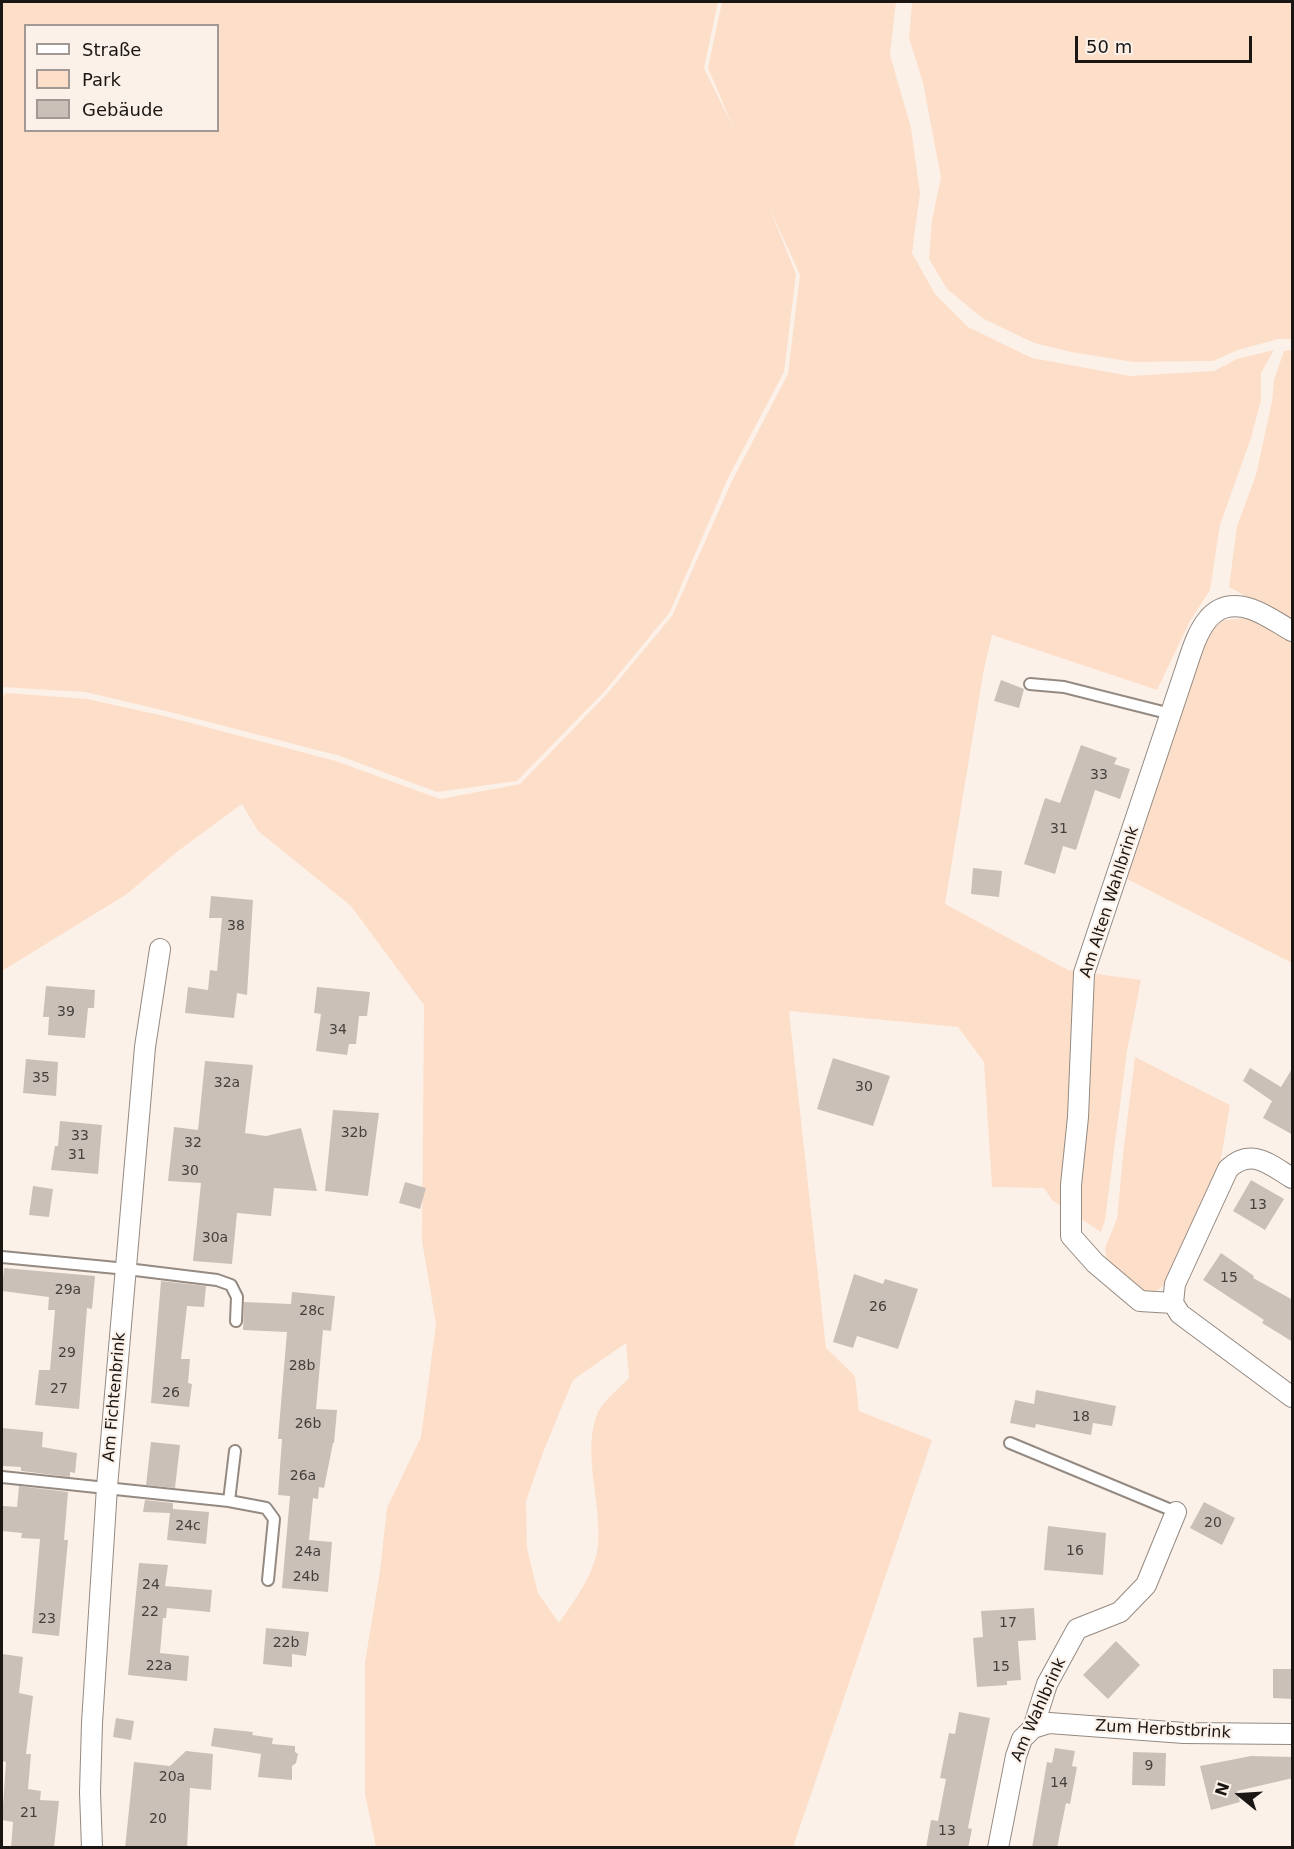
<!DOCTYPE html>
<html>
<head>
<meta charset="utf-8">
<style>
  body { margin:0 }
  #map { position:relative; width:1294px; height:1849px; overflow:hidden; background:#fcf1e9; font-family:"DejaVu Sans",sans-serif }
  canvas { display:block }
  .frame { position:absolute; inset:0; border:3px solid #1a1614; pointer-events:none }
  .legend { position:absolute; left:24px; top:24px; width:195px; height:108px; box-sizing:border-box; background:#fcf1e9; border:2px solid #a29994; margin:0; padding:8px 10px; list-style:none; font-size:18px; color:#1a1614 }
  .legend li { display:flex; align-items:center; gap:12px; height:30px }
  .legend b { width:30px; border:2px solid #a29994 }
  .north { position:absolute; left:1210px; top:1765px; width:60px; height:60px; -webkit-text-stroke:4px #fcf1e9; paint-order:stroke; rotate:288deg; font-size:16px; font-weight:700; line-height:24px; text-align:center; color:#1a1614 }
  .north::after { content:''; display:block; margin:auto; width:21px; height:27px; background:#1a1614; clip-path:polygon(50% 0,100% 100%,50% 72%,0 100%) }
  .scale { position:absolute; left:1075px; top:36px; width:177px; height:27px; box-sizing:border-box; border:3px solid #1a1614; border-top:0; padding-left:8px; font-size:18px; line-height:21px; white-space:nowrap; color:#1a1614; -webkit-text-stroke:4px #fcf1e9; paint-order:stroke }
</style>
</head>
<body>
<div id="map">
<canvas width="1294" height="1849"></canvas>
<div class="frame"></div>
<ul class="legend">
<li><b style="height:8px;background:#fff"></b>Straße</li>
<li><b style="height:16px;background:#fddfc9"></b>Park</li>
<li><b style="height:16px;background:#cac0b8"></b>Gebäude</li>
</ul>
<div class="north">N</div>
<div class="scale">50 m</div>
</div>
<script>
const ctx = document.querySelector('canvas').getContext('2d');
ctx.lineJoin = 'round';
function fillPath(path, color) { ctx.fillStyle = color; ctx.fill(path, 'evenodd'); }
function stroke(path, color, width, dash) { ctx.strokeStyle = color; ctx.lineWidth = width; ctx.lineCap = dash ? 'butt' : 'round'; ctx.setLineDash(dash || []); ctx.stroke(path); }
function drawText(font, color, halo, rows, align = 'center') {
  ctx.font = font + ' "DejaVu Sans",sans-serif'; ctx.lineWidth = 4.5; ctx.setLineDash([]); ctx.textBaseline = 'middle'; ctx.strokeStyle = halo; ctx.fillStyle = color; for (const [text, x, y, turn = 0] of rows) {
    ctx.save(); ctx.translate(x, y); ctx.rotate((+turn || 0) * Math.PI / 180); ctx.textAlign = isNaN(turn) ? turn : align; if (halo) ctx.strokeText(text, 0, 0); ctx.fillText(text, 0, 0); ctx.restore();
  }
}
const green = new Path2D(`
  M 2,2 L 718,2 L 704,68 L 734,129 L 708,68 L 722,2 L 896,2 L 890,55 L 911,128 L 920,193 L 912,253 L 935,294 L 968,327 L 1032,358 L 1130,376 L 1214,371 L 1237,359 L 1274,350 L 1261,373 L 1261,400 L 1251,438 L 1220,525 L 1210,590 L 1190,621 L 1157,690 L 992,635 L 984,669 L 945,904 L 1068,970 L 1141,980 L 1127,1051 L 1105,1220 L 1101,1232 L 1052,1200 L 1044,1188 L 992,1187 L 984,1062 L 958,1027 L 789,1011 L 826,1348 L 855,1376 L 859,1411 L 932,1440 L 793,1847 L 376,1847 L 365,1794 L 365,1662 L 380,1571 L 387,1508 L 421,1437 L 436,1324 L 422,1241 L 424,1005 L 351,906 L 258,831 L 242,804 L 178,851 L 127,894 L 2,971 L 2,697 L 6,693 L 87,699 L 164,716 L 336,761 L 440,799 L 520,784 L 607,694 L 672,616 L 732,481 L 788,374 L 800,275 L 770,209 L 796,274 L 784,372 L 728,478 L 670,612 L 604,692 L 517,781 L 437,792 L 340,756 L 166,711 L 85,692 L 2,687 ZM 26,26 L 218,26 L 218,130 L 26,130 ZM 626,1343 L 629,1378 C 620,1388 604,1400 598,1412 C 581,1452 602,1502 598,1545 C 595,1574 574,1601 559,1623 L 538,1593 L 527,1548 L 526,1501 L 544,1450 L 573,1380 Z
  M 912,2 L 1292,2 L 1292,339 L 1278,339 L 1238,350 L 1213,361 L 1133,362 L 1071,352 L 1034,343 L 982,318 L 947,289 L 929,259 L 932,220 L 941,177 L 923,83 L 909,38 Z
  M 1292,350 L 1292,621 L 1229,587 L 1237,526 L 1256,475 L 1272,401 L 1274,380 L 1284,351 Z
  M 1249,618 L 1292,643 L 1292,963 L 1125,878 L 1206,634 L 1224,620 Z
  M 1135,1057 L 1230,1105 L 1221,1159 L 1165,1284 L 1154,1293 L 1148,1295 L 1107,1264 L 1105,1248 L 1117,1219 L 1124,1145 Z`);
const building = new Path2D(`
  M 1001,680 L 1024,689 L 1019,708 L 994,701 Z
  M 1081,745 L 1117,758 L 1114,764 L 1130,769 L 1120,799 L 1095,790 L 1076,850 L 1063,846 L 1055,874 L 1024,864 L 1045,798 L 1060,803 Z
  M 973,868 L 1002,871 L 999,897 L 971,894 Z
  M 211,896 L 253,900 L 247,995 L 237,993 L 234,1018 L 185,1013 L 188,987 L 208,990 L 210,970 L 217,971 L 222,918 L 209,918 Z
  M 46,986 L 95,990 L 94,1008 L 88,1008 L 85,1038 L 48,1035 L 49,1017 L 43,1017 Z
  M 317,987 L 370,992 L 367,1016 L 359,1016 L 356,1044 L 349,1044 L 347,1055 L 316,1051 L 321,1014 L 314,1013 Z
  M 833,1058 L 890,1076 L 873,1126 L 817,1109 Z
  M 26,1059 L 58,1062 L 56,1096 L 23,1093 Z
  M 205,1061 L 253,1065 L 245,1133 L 266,1136 L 301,1128 L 317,1191 L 274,1188 L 271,1216 L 237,1213 L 232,1264 L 193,1261 L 201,1183 L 168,1181 L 174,1127 L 198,1130 Z
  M 1293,1067 L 1293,1135 L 1263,1118 L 1272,1101 L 1243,1081 L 1250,1068 L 1281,1087 Z
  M 333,1110 L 379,1113 L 368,1196 L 325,1191 Z
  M 60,1121 L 102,1125 L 98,1174 L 51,1170 L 55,1146 L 58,1146 Z
  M 1251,1180 L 1284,1199 L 1265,1230 L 1233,1211 Z
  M 405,1182 L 426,1188 L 420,1209 L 399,1203 Z
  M 33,1186 L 53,1189 L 49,1217 L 29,1215 Z
  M 1221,1253 L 1254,1276 L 1253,1278 L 1293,1300 L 1293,1342 L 1262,1323 L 1264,1320 L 1203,1280 Z
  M 4,1268 L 95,1276 L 92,1309 L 87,1308 L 79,1409 L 35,1405 L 39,1370 L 50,1370 L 55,1310 L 48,1310 L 49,1297 L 2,1291 Z
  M 854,1274 L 883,1284 L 885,1279 L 918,1289 L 898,1349 L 857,1336 L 853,1348 L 833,1342 Z
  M 161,1281 L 206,1286 L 204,1307 L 187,1306 L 181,1359 L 190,1359 L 188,1383 L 192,1384 L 189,1407 L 151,1403 Z
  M 292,1292 L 335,1296 L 331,1331 L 323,1330 L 316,1409 L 337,1410 L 334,1443 L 333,1443 L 324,1488 L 319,1487 L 318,1499 L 313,1498 L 309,1540 L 332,1542 L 328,1592 L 282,1588 L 290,1496 L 278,1495 L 282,1439 L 278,1439 L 287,1332 L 243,1330 L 244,1302 L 291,1304 Z
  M 1036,1390 L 1116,1406 L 1112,1426 L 1093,1423 L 1091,1435 L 1036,1424 L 1035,1428 L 1010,1423 L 1015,1400 L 1034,1404 Z
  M 2,1428 L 43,1432 L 42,1447 L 77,1453 L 75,1473 L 70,1472 L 70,1477 L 21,1471 L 21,1467 L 2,1466 Z
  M 151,1442 L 180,1445 L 175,1488 L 146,1485 Z
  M 19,1486 L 68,1492 L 64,1540 L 68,1540 L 59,1636 L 32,1633 L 40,1539 L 21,1538 L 22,1533 L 2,1531 L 3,1506 L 17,1507 Z
  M 145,1500 L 173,1503 L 173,1509 L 209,1512 L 206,1544 L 167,1540 L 170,1513 L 143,1512 Z
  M 1204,1502 L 1235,1518 L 1222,1545 L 1190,1528 Z
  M 1048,1526 L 1106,1533 L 1103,1575 L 1044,1570 Z
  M 139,1563 L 168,1565 L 165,1586 L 212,1590 L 210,1612 L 167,1608 L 166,1618 L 163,1618 L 160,1653 L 189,1656 L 187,1681 L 128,1675 Z
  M 1034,1608 L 1036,1640 L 1018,1641 L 1021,1680 L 1007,1681 L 1007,1685 L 977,1687 L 973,1638 L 983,1637 L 981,1611 Z
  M 266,1628 L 309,1632 L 306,1656 L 292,1654 L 292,1667 L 263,1664 Z
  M 1116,1641 L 1140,1665 L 1108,1699 L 1083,1675 Z
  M 2,1654 L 23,1657 L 19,1693 L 33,1696 L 26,1754 L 31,1754 L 28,1789 L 41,1791 L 40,1800 L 59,1801 L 54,1848 L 11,1848 L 13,1822 L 2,1820 L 6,1762 L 2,1761 Z
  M 1273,1669 L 1293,1669 L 1293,1699 L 1273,1698 Z
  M 959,1712 L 990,1718 L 968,1828 L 972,1829 L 968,1848 L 926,1848 L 931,1820 L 938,1821 L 946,1779 L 940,1778 L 949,1733 L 955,1734 Z
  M 116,1718 L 134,1721 L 131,1740 L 113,1737 Z
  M 214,1728 L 253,1732 L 252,1735 L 273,1738 L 272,1744 L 295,1746 L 295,1752 L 298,1754 L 296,1763 L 292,1766 L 292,1780 L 258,1777 L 261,1754 L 211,1746 Z
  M 1055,1748 L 1075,1751 L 1072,1766 L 1077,1767 L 1070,1804 L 1066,1803 L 1057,1848 L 1032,1848 L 1047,1762 L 1052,1763 Z
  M 186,1751 L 213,1754 L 211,1790 L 190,1788 L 187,1848 L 125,1848 L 134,1762 L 170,1766 Z
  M 1133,1752 L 1166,1753 L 1165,1786 L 1132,1785 Z
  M 1251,1756 L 1293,1757 L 1293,1778 L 1237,1791 L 1240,1802 L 1211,1810 L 1200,1766 Z`);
const lane = new Path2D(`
  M 1030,684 L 1064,687 L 1171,714
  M 2,1257 L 127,1269 L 217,1280 L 231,1285 L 237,1297 L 236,1321
  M 1010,1443 L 1176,1512
  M 2,1477 L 229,1501 L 235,1451
  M 229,1501 L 266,1508 L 274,1519 L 268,1580`);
const street = new Path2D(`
  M 1292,1178 C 1269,1164 1251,1147 1228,1169 L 1175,1284 L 1173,1303 L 1180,1314 L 1292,1397
  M 1173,1303 L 1140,1301 L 1095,1263 L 1071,1236 L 1071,1185 L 1078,1117 L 1084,973 L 1184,674 C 1195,642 1205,594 1251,609 C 1266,614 1279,624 1292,631
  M 1033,1728 L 1049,1723 L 1184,1733 L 1292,1734
  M 92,1848 L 90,1792 L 92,1723 L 107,1487 L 145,1047 L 160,949
  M 998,1848 L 1016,1756 L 1022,1739 L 1033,1728 L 1047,1684 L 1077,1629 L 1120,1612 L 1146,1585 L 1176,1512`);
const numberNames = [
  ["33",1099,775],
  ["31",1059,829],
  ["38",236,926],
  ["39",66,1012],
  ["34",338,1030],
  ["35",41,1078],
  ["32a",227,1083],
  ["30",864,1087],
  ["32b",354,1133],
  ["33",80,1136],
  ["32",193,1143],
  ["31",77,1155],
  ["30",190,1171],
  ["13",1258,1205],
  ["30a",215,1238],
  ["15",1229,1278],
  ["29a",68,1290],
  ["26",878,1307],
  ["28c",312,1311],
  ["29",67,1353],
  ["28b",302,1366],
  ["27",59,1389],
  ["26",171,1393],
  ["18",1081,1417],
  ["26b",308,1424],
  ["26a",303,1476],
  ["20",1213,1523],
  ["24c",188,1526],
  ["16",1075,1551],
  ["24a",308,1552],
  ["24b",306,1577],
  ["24",151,1585],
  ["22",150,1612],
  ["23",47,1619],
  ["17",1008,1623],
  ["22b",286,1643],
  ["22a",159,1666],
  ["15",1001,1667],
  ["9",1149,1766],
  ["20a",172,1777],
  ["14",1059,1783],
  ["21",29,1813],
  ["20",158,1819],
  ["13",947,1831]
];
const streetNames = [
  ["Am Alten Wahlbrink",1110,902,-72],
  ["Am Fichtenbrink",115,1397,-85],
  ["Am Wahlbrink",1039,1710,-66],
  ["Zum Herbstbrink",1163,1730,3]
];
fillPath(green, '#fddfc9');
fillPath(building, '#cac0b8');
stroke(lane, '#948a82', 14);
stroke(street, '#948a82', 22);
stroke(lane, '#fff', 10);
stroke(street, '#fff', 20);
drawText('14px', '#46403d', null, numberNames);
drawText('16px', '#1a1614', '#fcf1e9', streetNames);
</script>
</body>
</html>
